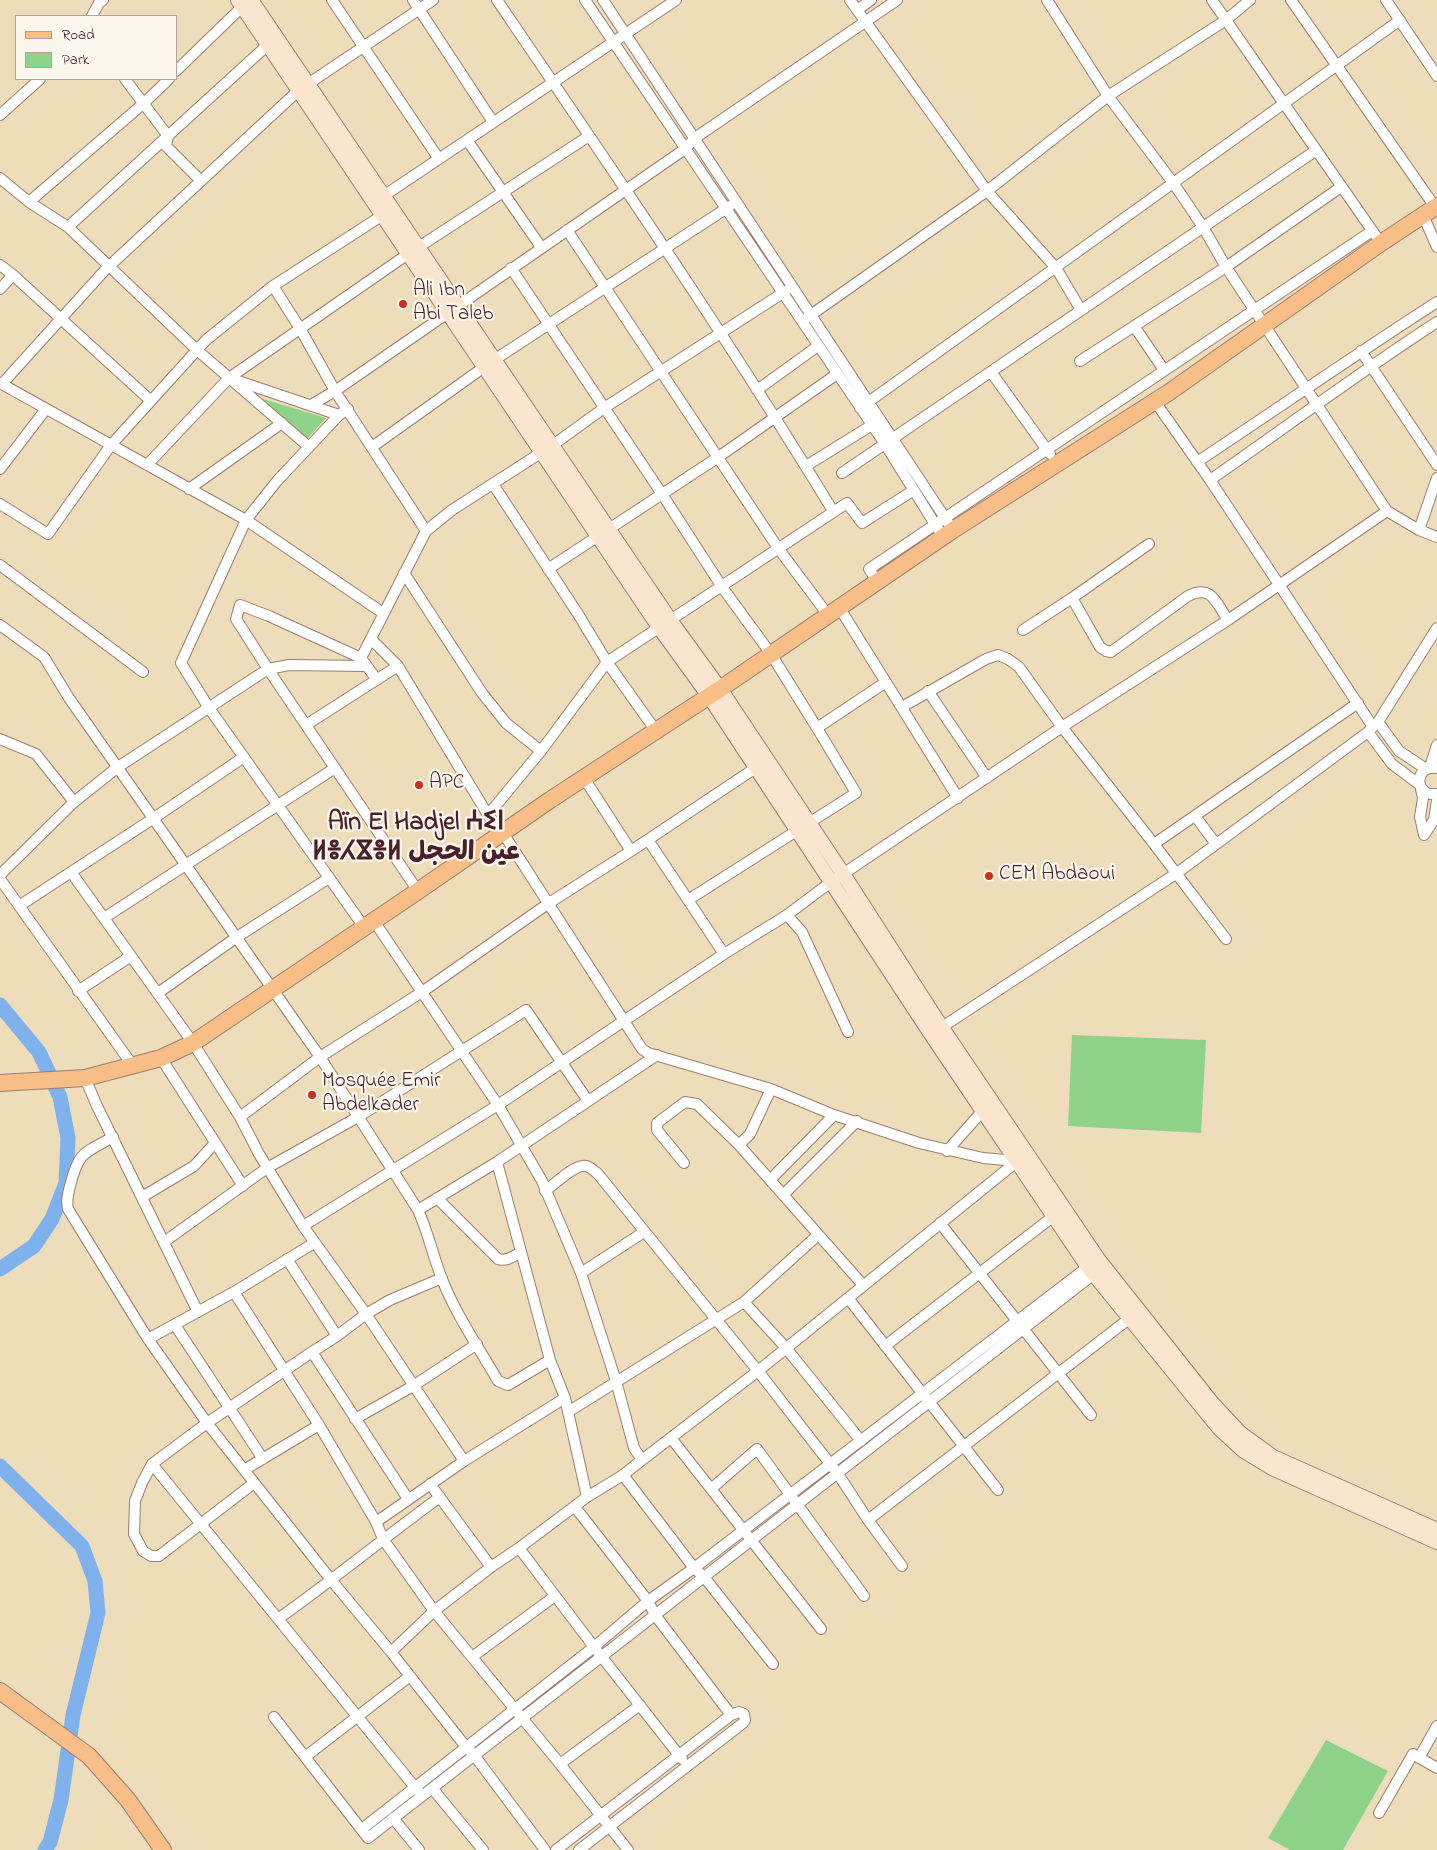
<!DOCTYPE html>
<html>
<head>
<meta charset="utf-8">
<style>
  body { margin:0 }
  #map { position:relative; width:1437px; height:1850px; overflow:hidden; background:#eeddba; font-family:"Indie Flower",sans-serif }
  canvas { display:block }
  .legend { position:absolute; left:15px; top:15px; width:162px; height:65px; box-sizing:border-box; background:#fbf7ec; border:1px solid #b4a19f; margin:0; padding:6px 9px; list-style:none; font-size:15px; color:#4a1f2b }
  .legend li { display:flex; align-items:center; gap:10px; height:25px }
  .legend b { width:25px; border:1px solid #b4a19f }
</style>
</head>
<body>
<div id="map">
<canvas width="1437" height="1850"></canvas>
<ul class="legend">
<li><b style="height:6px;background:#f7be88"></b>Road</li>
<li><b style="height:14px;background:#8fd28a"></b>Park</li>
</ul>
</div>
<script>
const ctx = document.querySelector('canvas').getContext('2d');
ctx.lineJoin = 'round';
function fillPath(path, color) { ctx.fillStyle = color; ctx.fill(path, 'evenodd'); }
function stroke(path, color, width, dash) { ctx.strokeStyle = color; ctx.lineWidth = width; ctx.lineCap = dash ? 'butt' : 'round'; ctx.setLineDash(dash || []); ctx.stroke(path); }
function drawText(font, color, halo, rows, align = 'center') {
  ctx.font = font + ' "Indie Flower","Playpen Sans Arabic","Noto Sans Tifinagh",sans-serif'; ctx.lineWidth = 4.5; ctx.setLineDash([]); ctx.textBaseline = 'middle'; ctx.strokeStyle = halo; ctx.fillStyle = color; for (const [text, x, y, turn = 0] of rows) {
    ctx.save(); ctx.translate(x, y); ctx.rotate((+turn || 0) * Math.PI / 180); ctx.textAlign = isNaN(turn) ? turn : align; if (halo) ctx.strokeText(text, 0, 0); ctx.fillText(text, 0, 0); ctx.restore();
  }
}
const green = new Path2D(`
  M 260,398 L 326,418 L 306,440 Z
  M 1072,1035 L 1206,1040 L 1201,1133 L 1068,1126 Z
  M 1326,1740 L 1388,1771 L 1343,1850 L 1290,1850 L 1268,1838 Z`);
const river = new Path2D(`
  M 0,1005 L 39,1052 L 60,1097 L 68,1138 L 66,1183 L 52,1219 L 34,1246 L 0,1269
  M 0,1466 L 82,1546 L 95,1581 L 98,1613 L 73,1715 L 61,1800 L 50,1842 L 45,1850`);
const minor = new Path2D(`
  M 332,0 L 439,159
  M 413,0 L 493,122
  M 497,0 C 612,169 727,337 833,511
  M 585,0 L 885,444 L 943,537
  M 603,0 L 953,530
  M 850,0 L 987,191 L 1056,268 L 1081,310
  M 1047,0 L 1108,96 L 1174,184 L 1203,227 L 1226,267 L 1387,511 L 1419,530 L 1437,537
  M 1212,0 L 1376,236
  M 1291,0 L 1435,207
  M 1386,0 L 1437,76
  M 857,10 L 871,0
  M 92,16 L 99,3 L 103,0
  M 176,71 L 247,2
  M 125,79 L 168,136 L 166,146 L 201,181
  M 0,115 L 40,79
  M 467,140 L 541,247
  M 0,178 L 29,202 L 68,227 L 197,350 L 309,447
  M 379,199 L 676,0
  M 29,202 L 144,103 L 169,79
  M 1423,215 L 1437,247
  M 68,227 L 272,41
  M 567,230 L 778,548 L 828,615
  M 0,265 L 13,275 L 151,401
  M 511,268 L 662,494 L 722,587 L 771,654 L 817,728 L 886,682
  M 273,286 L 301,330 L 335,391 L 426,531
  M 0,289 L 13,275
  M 808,317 L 987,191 L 1108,96 L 1226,20 L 1250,0
  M 1134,326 L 1164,370
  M 1361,351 L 1437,465
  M 1080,361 L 1226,267 L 1341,187
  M 991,372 L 1050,454
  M 235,380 L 339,415
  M 0,383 L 246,520 L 383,613
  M 2,384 L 106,269 L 299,90 L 433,0
  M 757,390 L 818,346
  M 1154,400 L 1210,480 L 1373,727
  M 311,405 L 335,391 L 685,149 L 695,138 L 897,0
  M 860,408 L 1400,20
  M 348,409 L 339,415 L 277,481 L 246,520 L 181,663 L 209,708 L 364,927
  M 372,447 L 494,360 L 730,206
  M 1197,462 C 1277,409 1356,354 1437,302
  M 147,465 L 229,378 L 408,254 L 589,136
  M 806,466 L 872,425
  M 0,469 L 46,409
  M 842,473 L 1315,151
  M 1210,480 C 1286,427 1360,372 1437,322
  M 493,484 L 578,614 L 607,662 L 656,731
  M 189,489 L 282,423
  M 0,504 L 48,534 L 111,445 L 206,340 L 273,286 L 383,215
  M 1419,530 L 1437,478
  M 0,565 L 143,672
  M 548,569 L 717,458 L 837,374
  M 404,573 L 482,693 L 506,723 L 541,751
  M 877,581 L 869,569 L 1372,231
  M 1072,598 L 1100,647 L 1106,651 L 1111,652 L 1188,596 C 1212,584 1216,603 1228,620
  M 839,607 L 958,798
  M 0,625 L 44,657 L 69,698 L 320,1057 L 418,1210 C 428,1232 433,1256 442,1279 C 456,1315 479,1348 498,1381 L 508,1385 L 550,1360
  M 1023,630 L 1072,598 L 1149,544
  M 372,640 L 398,666 L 488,815 L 503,833 L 642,1049 L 648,1053 L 771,1089 L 834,1115 L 919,1143 L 983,1158 L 1017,1161
  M 361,658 L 269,616 L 240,605 L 236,619 L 268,669 L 418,891
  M 377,680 L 361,658 L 426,531 L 452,510 L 553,445 L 604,408 L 786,291
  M 928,691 L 987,778
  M 902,707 L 986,659 L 998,655 L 1008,659 L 1019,667 L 1062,727 L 1154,844 L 1226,939
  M 1378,722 L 1399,751 L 1426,769
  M 306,725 L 398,666
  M 1368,732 L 1392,764 L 1420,785
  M 0,739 L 36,754 L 74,802
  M 1430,767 L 1437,745
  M 1437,768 C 1414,764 1413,797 1437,794
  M 584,778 L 631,851
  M 1421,789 L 1423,798 L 1420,817 L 1424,835 L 1434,820 L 1437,800
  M 488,815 L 541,751 L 607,662 L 847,503 L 862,523 L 914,490
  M 1195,816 L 1216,844
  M 648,840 L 724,954
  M 1154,844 L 1358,703
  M 71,872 L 193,1043 L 240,1117 L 259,1154 L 303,1226 L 366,1314 L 464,1461
  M 0,875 L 74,802 L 118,767 L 268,669 L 289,665 L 366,666
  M 0,879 L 133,1066
  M 688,900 L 856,793 L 817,728
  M 19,906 L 154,818 L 244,757
  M 787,915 L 802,932 L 848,1032
  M 104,918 L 335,768
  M 374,921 L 498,1105 L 542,1181 L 581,1273 L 616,1381 L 634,1448 L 642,1460
  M 78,991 L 131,956
  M 158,993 L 237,937 L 329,878
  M 936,1031 L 1177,873 L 1368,732 L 1378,722 L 1437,628
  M 161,1058 L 243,1186
  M 85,1078 L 97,1106 L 198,1312
  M 771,1089 L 750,1134 L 739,1145 L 863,1285
  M 240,1117 L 320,1057 L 422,992 L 549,903 L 631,851 L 760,765
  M 113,1137 C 83,1154 79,1151 70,1186 C 68,1194 66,1201 68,1209 L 148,1339 L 207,1423 L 332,1581 L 391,1652 L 466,1747 L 474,1755 L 545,1850
  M 947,1151 L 986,1107
  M 497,1162 L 550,1360 L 565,1398 L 587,1497
  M 684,1163 L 657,1130 L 657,1123 L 685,1102 L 697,1104 L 739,1145
  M 770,1180 L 834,1115
  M 545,1191 C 554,1185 573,1166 583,1166 C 589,1165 593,1170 598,1174 L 758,1371 L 838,1474 L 868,1520 L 902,1566
  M 783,1195 L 857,1121
  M 142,1197 L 194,1166 L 215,1143
  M 437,1198 L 498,1259 C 506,1262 514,1256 521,1252
  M 418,1210 L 497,1162 L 657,1055
  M 940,1223 L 1091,1415
  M 303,1226 L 498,1105 L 724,954 L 787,915 L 831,882 L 1062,727 L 1228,620 L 1387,511
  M 164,1242 L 267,1168 L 358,1117 L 526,1010 L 588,1101
  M 287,1259 L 337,1336
  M 581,1273 L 644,1232
  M 234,1292 L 319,1425 L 376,1522 L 383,1539 L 434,1611 L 560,1764 L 628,1850
  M 848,1298 L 998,1490
  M 744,1302 L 786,1348 L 861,1441
  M 175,1325 L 263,1459
  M 148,1339 L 234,1292 L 314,1243
  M 885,1346 L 1059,1212
  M 312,1352 L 408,1499
  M 568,1412 L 744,1302 L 818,1235
  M 355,1419 L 413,1386 L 477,1344
  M 671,1438 L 821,1629
  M 152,1464 L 418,1791
  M 244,1470 L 319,1425
  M 623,1475 L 694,1568 L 704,1577 L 773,1664
  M 254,1483 L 159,1556 L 151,1556 L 143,1551 L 134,1534 L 135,1501 L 142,1483 L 152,1464 L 207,1423 L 312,1352 L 337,1336 L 366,1314 L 390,1300 L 442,1278
  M 430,1484 L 491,1567
  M 711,1489 L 757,1449 L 864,1596
  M 575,1507 L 648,1601 L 655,1615 L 731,1715
  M 868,1520 L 1134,1315
  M 376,1522 L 464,1461 L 565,1398
  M 519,1548 L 594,1647 L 682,1759
  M 278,1619 C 333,1580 385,1537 440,1497
  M 391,1652 L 434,1611 L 491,1567 L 519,1548 L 587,1497 L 623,1475 L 642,1460 L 758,1371 L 1020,1159
  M 472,1657 L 555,1596
  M 274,1717 L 368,1838 L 1099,1270
  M 305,1757 L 410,1676
  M 1419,1758 L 1437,1726
  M 560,1764 L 640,1705
  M 432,1788 L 483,1850
  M 1379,1813 L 1413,1754 L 1437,1768
  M 393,1818 L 419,1850
  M 362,1829 L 594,1647 L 648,1601 L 694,1568 L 1093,1263
  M 556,1850 L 731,1715 L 739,1712 L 744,1714 L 745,1720 L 743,1723 L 579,1850`);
const secondary = new Path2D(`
  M 238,0 L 659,627 L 709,696 L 931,1034 L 1088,1267 L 1219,1428 L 1244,1451 L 1272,1468 L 1437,1542
  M 251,0 L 670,620 L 720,689 L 843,874 L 942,1028 L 1098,1259 L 1212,1403 L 1240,1433 L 1273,1457 L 1437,1530`);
const primary = new Path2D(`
  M 0,1083 L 85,1078 L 161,1058 L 193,1043 L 418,891 L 550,800 L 720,689 L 953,530 L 1168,393 L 1381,243 L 1437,206
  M 0,1691 L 89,1756 L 128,1800 L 163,1850`);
const markers = [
  [403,304,5,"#c8321e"],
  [419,785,5,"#c8321e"],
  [989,876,5,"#c8321e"],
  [312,1095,5,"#c8321e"]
];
const poiNames = [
  ["Ali Ibn",413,292],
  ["Abi Taleb",413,316],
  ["APC",429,785],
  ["CEM Abdaoui",999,876],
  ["Mosquée Emir",322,1083],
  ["Abdelkader",322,1107]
];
const districtNames = [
  ["Aïn El Hadjel ⵄⵉⵏ",416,825],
  ["ⵍⴻⵃⴵⴻⵍ عين الحجل",416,855]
];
fillPath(green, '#8fd28a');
stroke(river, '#7fb2ec', 15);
stroke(minor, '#9c7e72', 12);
stroke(secondary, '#9c7e72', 16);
stroke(primary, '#9c7e72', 18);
stroke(minor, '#fff', 10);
stroke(secondary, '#fce5cf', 14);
stroke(primary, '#f7be88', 16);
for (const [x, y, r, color] of markers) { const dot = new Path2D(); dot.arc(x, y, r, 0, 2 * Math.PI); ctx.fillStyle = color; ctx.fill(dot); stroke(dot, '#fbf7ec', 2); }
drawText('21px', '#4a1f2b', '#fbf7ec', poiNames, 'left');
drawText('bold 26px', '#4a1f2b', '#fbf7ec', districtNames);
</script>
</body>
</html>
